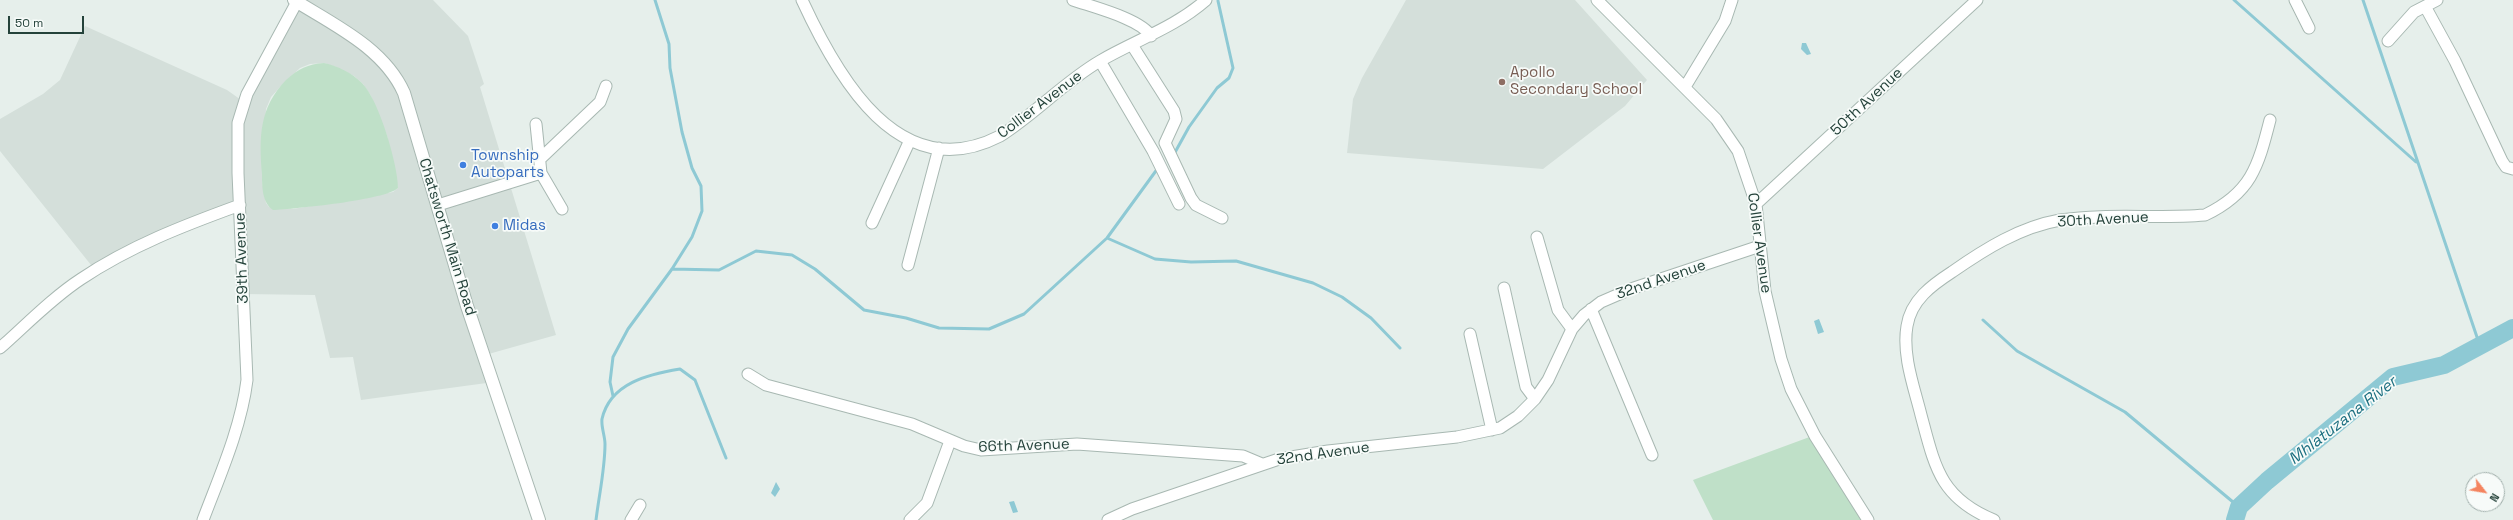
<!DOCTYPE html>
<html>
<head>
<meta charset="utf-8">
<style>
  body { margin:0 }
  #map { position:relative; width:2513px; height:520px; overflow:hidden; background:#e6efeb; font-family:"Space Grotesk",sans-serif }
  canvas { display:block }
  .north { position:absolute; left:2465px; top:472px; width:40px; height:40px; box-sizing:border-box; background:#f7fbf9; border:1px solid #a3b1ad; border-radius:50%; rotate:121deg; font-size:11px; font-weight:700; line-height:16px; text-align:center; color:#24423a }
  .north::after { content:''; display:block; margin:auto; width:14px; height:18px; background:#f4845f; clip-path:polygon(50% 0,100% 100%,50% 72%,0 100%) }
  .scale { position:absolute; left:8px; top:16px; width:76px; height:18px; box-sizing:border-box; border:2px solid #24423a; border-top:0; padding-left:5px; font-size:12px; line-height:14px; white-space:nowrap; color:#24423a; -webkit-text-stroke:3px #f7fbf9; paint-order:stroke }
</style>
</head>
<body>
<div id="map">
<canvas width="2513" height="520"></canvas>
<div class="north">N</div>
<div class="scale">50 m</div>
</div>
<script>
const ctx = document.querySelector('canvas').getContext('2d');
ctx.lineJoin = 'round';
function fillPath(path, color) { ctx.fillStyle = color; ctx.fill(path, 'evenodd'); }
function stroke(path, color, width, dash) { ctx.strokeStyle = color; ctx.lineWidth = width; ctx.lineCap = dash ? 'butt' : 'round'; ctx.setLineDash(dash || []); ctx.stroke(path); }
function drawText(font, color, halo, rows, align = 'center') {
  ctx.font = font + ' "Space Grotesk",sans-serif'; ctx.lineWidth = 3.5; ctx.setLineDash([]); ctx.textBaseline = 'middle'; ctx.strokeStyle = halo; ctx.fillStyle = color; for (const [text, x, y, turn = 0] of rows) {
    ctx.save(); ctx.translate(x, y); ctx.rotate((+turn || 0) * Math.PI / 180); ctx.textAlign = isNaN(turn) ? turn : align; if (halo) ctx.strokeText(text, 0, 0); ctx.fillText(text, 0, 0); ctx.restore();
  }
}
const built = new Path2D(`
  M 299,0 L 433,0 L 468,36 L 484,84 L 480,87 L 556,335 L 485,355 L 494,382 L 361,400 L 353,357 L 330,358 L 315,295 L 244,294 L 241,205 L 95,270 L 0,151 L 0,119 L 43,94 L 60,80 L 85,26 L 227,90 L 244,102 ZM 324,63 L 336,67 L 354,76 L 363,84 L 371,96 L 387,136 L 398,188 L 393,192 L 293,209 L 269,207 L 266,203 L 262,182 L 266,109 L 271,97 L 280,87 L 300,68 L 310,64 Z
  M 1406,0 L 1575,0 L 1647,80 L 1625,106 L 1543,169 L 1347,153 L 1353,99 L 1362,78 Z`);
const green = new Path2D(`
  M 324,63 C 338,66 352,73 362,83 C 379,100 398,165 398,188 C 386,200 294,209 273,210 C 262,203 262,186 262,174 C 259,137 259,108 286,80 C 298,69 308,64 324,63 Z
  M 1815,435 L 1868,520 L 1713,520 L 1693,480 Z`);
const water = new Path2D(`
  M 1802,43 L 1806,43 L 1811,54 L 1807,55 L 1801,49 Z
  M 1819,319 L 1824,332 L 1818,334 L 1814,321 Z
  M 776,482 L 780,489 L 775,497 L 771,493 Z
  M 1014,501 L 1018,512 L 1013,513 L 1009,502 Z`);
const stream = new Path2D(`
  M 2234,0 L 2416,162
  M 2363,0 L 2480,346
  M 1173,156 L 1189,127 L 1217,88 L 1229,78 L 1233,68 L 1218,1
  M 1107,238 L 1155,259 L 1191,262 L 1236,261 L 1313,283 L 1342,297 L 1371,318 L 1400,348
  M 672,269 L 719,270 L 756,251 L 792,255 L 815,269 L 864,310 L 906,318 L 939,328 L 989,329 L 1024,314 L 1107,238 L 1158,168
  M 1983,320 L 2017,351 L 2125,412 L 2239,507
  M 613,396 L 610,382 L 613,357 L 628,329 L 672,269 L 692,237 L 702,211 L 701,186 L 692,168 L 682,132 L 670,68 L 669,44 L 655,0
  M 596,520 C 599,495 605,469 605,444 C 605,436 601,427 602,419 C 610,383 649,374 680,369 L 695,380 L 726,458`);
const river = new Path2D(`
  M 2235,520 L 2239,507 L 2267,481 L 2393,377 L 2444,365 L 2513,328`);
const minor = new Path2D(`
  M 802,0 C 837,76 899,188 1000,136 C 1035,114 1064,82 1100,61 C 1136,40 1174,28 1206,0
  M 1073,0 C 1093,7 1141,19 1151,36
  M 1597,0 L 1716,119 L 1738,151 L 1756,204 L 1765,291 L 1781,359 L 1791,389 L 1815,436 L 1868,520
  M 2295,0 L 2309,28
  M 2426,8 L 2455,61 L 2502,161 L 2506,167 L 2513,169
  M 2388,41 L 2414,12 L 2437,0
  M 1132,45 L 1174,111 L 1176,119 L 1165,143 L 1191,198 L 1196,205 L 1222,218
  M 1100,61 L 1153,151 L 1179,204
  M 1685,87 L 1725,21 L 1732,0
  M 536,124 L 541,173 L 562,209
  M 540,159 L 600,102 L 606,86
  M 1756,204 L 1977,0
  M 438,205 L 541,173
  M 872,223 L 910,140
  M 1537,237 L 1558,310 L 1572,329
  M 908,265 L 939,148
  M 1504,288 L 1526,387 L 1535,399
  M 1591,309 L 1652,455
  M 1470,334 L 1492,430
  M 0,348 C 26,325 52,298 81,279 C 130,246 185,225 240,205
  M 748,374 L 766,385 L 912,424 L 964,446 L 981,450 L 1077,444 L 1243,456 L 1262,464
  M 203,520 C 220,475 241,428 247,380 L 238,173 L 238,123 L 247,94 L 298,0
  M 631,520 L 640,505
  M 910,520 L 927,503 L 950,441
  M 1108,520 L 1132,509 L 1279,459 L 1328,451 L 1457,437 L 1500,428 L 1518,416 L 1535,399 L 1548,380 L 1572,329 L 1584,315 L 1601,302 L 1631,289 L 1760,246
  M 1994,520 C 1940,498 1935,467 1921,415 C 1914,387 1902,355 1907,326 C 1911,300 1932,285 1952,272 C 1985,249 2020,227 2060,220 C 2108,213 2157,219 2205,215 C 2251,193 2258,167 2270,120`);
const tertiary = new Path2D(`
  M 294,0 C 334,25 384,48 404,93 L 467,306 L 539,520`);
const markers = [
  [1502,82,4,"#8d6e63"],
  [463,165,4,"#3f7fe0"],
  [495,226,4,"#3f7fe0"]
];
const educationNames = [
  ["Apollo",1510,73],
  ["Secondary School",1510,90]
];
const streetNames = [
  ["50th Avenue",1867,102,-43],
  ["Collier Avenue",1040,105,-37],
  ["30th Avenue",2103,220,-3],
  ["Chatsworth Main Road",447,237,73],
  ["Collier Avenue",1759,243,82],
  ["39th Avenue",242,258,-92],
  ["32nd Avenue",1661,280,-19],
  ["66th Avenue",1024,446,-2],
  ["32nd Avenue",1323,454,-8]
];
const shopNames = [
  ["Township",471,156],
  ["Autoparts",471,173],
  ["Midas",503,226]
];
const waterNames = [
  ["Mhlatuzana River",2343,421,-38]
];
fillPath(built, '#d4dfda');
fillPath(green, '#bfe0c8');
fillPath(water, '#8ec9d4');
stroke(stream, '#8ec9d4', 3);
stroke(river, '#8ec9d4', 18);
stroke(minor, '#a8b8b2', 13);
stroke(tertiary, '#a8b8b2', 14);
stroke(minor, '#fff', 11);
stroke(tertiary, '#fff', 12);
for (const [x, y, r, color] of markers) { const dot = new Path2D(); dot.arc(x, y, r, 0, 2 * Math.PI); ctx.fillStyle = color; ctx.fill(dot); stroke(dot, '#f7fbf9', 1.5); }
drawText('15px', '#785e54', '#f7fbf9', educationNames, 'left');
drawText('15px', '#24423a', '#f7fbf9', streetNames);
drawText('15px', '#366cbe', '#f7fbf9', shopNames, 'left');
drawText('italic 16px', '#1c6f80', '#f7fbf9', waterNames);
</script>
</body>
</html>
